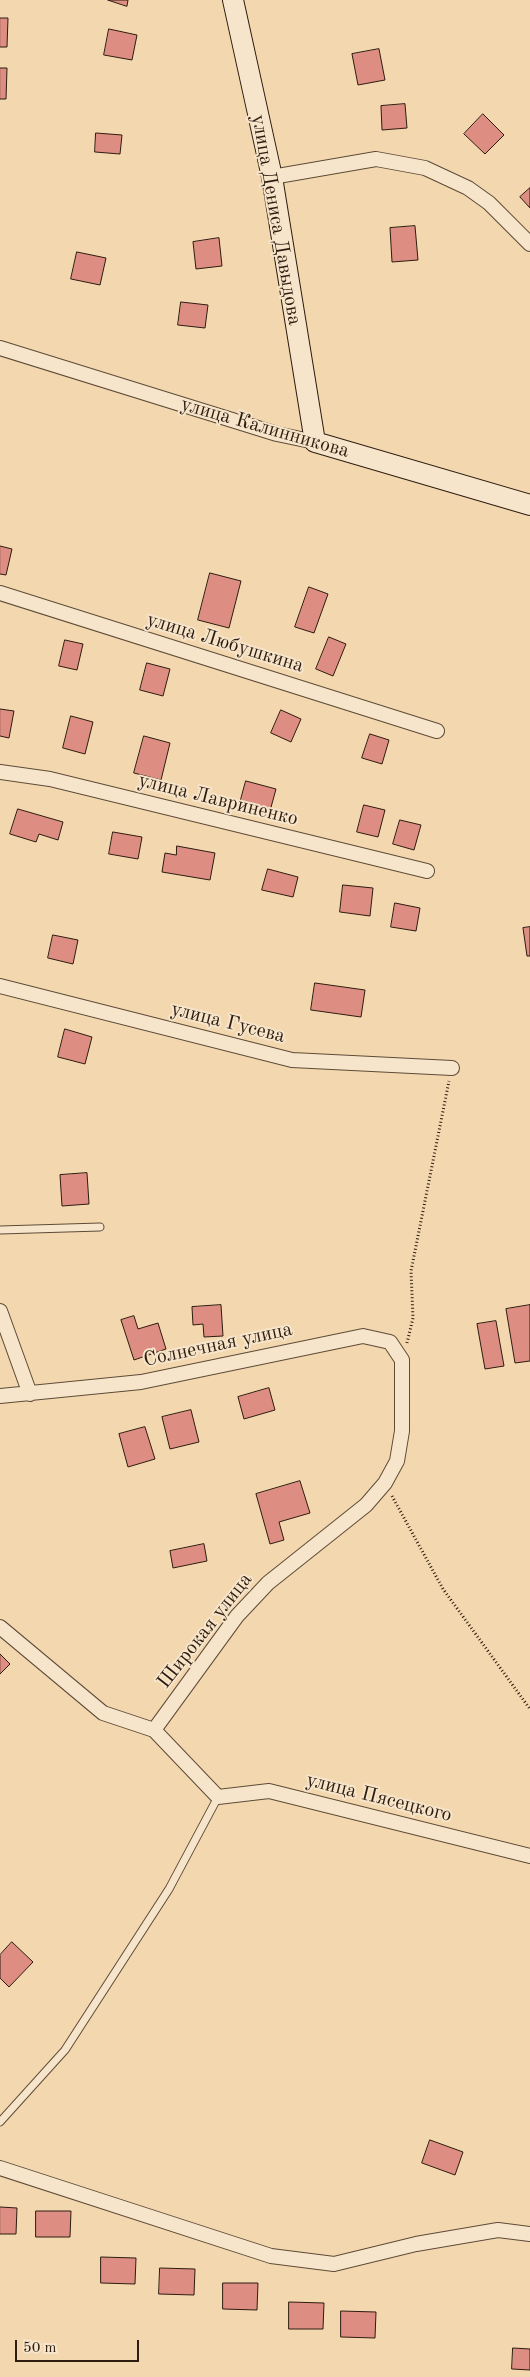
<!DOCTYPE html>
<html>
<head>
<meta charset="utf-8">
<style>
  body { margin:0 }
  #map { position:relative; width:530px; height:2377px; overflow:hidden; background:#f3d7af; font-family:"Old Standard TT",serif }
  canvas { display:block }
  .scale { position:absolute; left:15px; top:2340px; width:124px; height:22px; box-sizing:border-box; border:2px solid #2d1c0f; border-top:0; padding-left:6px; font-size:15px; line-height:18px; white-space:nowrap; color:#2d1c0f; -webkit-text-stroke:4px #f7e5cb; paint-order:stroke }
</style>
</head>
<body>
<div id="map">
<canvas width="530" height="2377"></canvas>
<div class="scale">50 m</div>
</div>
<script>
const ctx = document.querySelector('canvas').getContext('2d');
ctx.lineJoin = 'round';
function fillPath(path, color) { ctx.fillStyle = color; ctx.fill(path, 'evenodd'); }
function stroke(path, color, width, dash) { ctx.strokeStyle = color; ctx.lineWidth = width; ctx.lineCap = dash ? 'butt' : 'round'; ctx.setLineDash(dash || []); ctx.stroke(path); }
function drawText(font, color, halo, rows, align = 'center') {
  ctx.font = font + ' "Old Standard TT",serif'; ctx.lineWidth = 4; ctx.setLineDash([]); ctx.textBaseline = 'middle'; ctx.strokeStyle = halo; ctx.fillStyle = color; for (const [text, x, y, turn = 0] of rows) {
    ctx.save(); ctx.translate(x, y); ctx.rotate((+turn || 0) * Math.PI / 180); ctx.textAlign = isNaN(turn) ? turn : align; if (halo) ctx.strokeText(text, 0, 0); ctx.fillText(text, 0, 0); ctx.restore();
  }
}
const building = new Path2D(`
  M 108,0 L 128,0 L 127,6 Z
  M 0,18 L 8,18 L 7,47 L 0,47 Z
  M 109,29 L 137,35 L 132,60 L 104,55 Z
  M 379,49 L 385,80 L 358,85 L 352,54 Z
  M 0,68 L 7,68 L 6,99 L 0,99 Z
  M 405,104 L 407,128 L 382,130 L 381,106 Z
  M 483,114 L 504,135 L 485,154 L 464,134 Z
  M 96,133 L 122,135 L 120,154 L 95,152 Z
  M 530,188 L 530,208 L 520,197 Z
  M 415,226 L 418,260 L 392,262 L 390,228 Z
  M 219,238 L 222,266 L 196,269 L 193,242 Z
  M 77,252 L 106,258 L 100,285 L 71,279 Z
  M 181,302 L 208,305 L 205,328 L 178,325 Z
  M 0,546 L 12,549 L 6,575 L 0,574 Z
  M 210,573 L 241,581 L 229,628 L 198,620 Z
  M 309,587 L 328,594 L 314,633 L 295,627 Z
  M 329,637 L 346,644 L 333,676 L 316,669 Z
  M 65,640 L 83,644 L 77,670 L 59,666 Z
  M 147,663 L 170,669 L 163,696 L 140,690 Z
  M 0,709 L 14,711 L 9,738 L 0,736 Z
  M 281,710 L 301,719 L 291,742 L 271,733 Z
  M 71,716 L 93,722 L 85,754 L 63,748 Z
  M 370,734 L 389,740 L 382,764 L 362,758 Z
  M 144,736 L 170,743 L 161,780 L 134,773 Z
  M 246,781 L 276,789 L 270,811 L 240,803 Z
  M 364,805 L 385,810 L 378,837 L 357,832 Z
  M 18,809 L 63,822 L 58,840 L 39,834 L 36,842 L 10,834 Z
  M 400,820 L 421,825 L 414,850 L 393,844 Z
  M 113,832 L 142,837 L 138,859 L 109,854 Z
  M 177,846 L 215,853 L 210,880 L 162,872 L 165,853 L 176,855 Z
  M 268,869 L 298,877 L 293,897 L 262,890 Z
  M 343,885 L 373,888 L 370,916 L 340,912 Z
  M 395,903 L 420,908 L 416,931 L 391,927 Z
  M 530,927 L 530,956 L 527,956 L 523,928 Z
  M 53,935 L 78,940 L 73,964 L 48,958 Z
  M 315,983 L 365,990 L 361,1017 L 311,1010 Z
  M 65,1029 L 92,1037 L 85,1064 L 58,1057 Z
  M 87,1173 L 89,1204 L 62,1206 L 60,1175 Z
  M 221,1305 L 223,1336 L 204,1337 L 203,1324 L 193,1325 L 192,1307 Z
  M 530,1305 L 530,1361 L 515,1363 L 506,1309 Z
  M 134,1316 L 138,1329 L 158,1323 L 166,1349 L 134,1360 L 121,1320 Z
  M 496,1321 L 504,1366 L 485,1369 L 477,1324 Z
  M 269,1388 L 275,1410 L 244,1419 L 238,1397 Z
  M 191,1410 L 199,1442 L 170,1449 L 162,1417 Z
  M 145,1427 L 155,1459 L 128,1467 L 119,1434 Z
  M 300,1481 L 310,1513 L 279,1522 L 284,1540 L 270,1544 L 256,1494 Z
  M 204,1544 L 207,1561 L 173,1568 L 170,1551 Z
  M 0,1654 L 10,1664 L 0,1674 Z
  M 12,1942 L 33,1962 L 9,1987 L 0,1978 L 0,1955 Z
  M 430,2140 L 463,2152 L 455,2175 L 422,2163 Z
  M 0,2207 L 17,2208 L 16,2234 L 0,2234 Z
  M 36,2211 L 71,2211 L 70,2237 L 36,2237 Z
  M 101,2257 L 136,2258 L 135,2284 L 101,2283 Z
  M 160,2268 L 195,2269 L 194,2295 L 159,2294 Z
  M 223,2283 L 258,2283 L 257,2310 L 223,2309 Z
  M 289,2302 L 324,2303 L 323,2329 L 289,2329 Z
  M 341,2311 L 376,2312 L 375,2338 L 341,2337 Z
  M 513,2348 L 530,2349 L 530,2370 L 512,2369 Z`);
const path = new Path2D(`
  M 407,1343 L 413,1318 L 411,1271 L 449,1081
  M 392,1496 L 443,1589 L 530,1709`);
const service = new Path2D(`
  M 0,1230 L 100,1227
  M 0,2122 L 65,2050 L 169,1889 L 218,1797`);
const minor = new Path2D(`
  M 272,177 L 376,159 L 425,168 L 468,188 L 489,203 L 530,244
  M 0,348 L 277,434 L 315,442
  M 0,593 L 437,731
  M 0,772 L 50,779 L 427,871
  M 0,986 L 292,1060 L 452,1068
  M 0,1311 L 30,1394
  M 0,1396 L 141,1382 L 363,1336 L 390,1342 L 402,1360 L 402,1431 L 397,1461 L 385,1483 L 366,1505 L 268,1583 L 237,1616 L 154,1730
  M 0,1627 L 103,1713 L 154,1730 L 218,1797 L 269,1791 L 530,1856
  M 0,2168 L 271,2256 L 334,2264 L 416,2244 L 498,2230 L 530,2234`);
const secondary = new Path2D(`
  M 233,0 L 272,177 L 315,442 L 530,505`);
const streetNames = [
  ["улица Дениса Давыдова",276,220,80],
  ["улица Калинникова",265,428,16],
  ["улица Любушкина",225,643,17],
  ["улица Лавриненко",218,800,14],
  ["улица Гусева",228,1023,14],
  ["Солнечная улица",218,1345,-12],
  ["Широкая улица",205,1631,-52],
  ["улица Пясецкого",379,1798,14]
];
fillPath(building, '#dd8d82');
stroke(building, '#2d1c0f', 1);
stroke(service, '#5e4b37', 9);
stroke(minor, '#5e4b37', 16);
stroke(secondary, '#2d1c0f', 22);
stroke(path, '#2d1c0f', 3, [1, 2.5]);
stroke(service, '#f7e5cb', 7);
stroke(minor, '#f7e5cb', 14);
stroke(secondary, '#f7e5cb', 20);
drawText('20px', '#2d1c0f', '#f7e5cb', streetNames);
</script>
</body>
</html>
